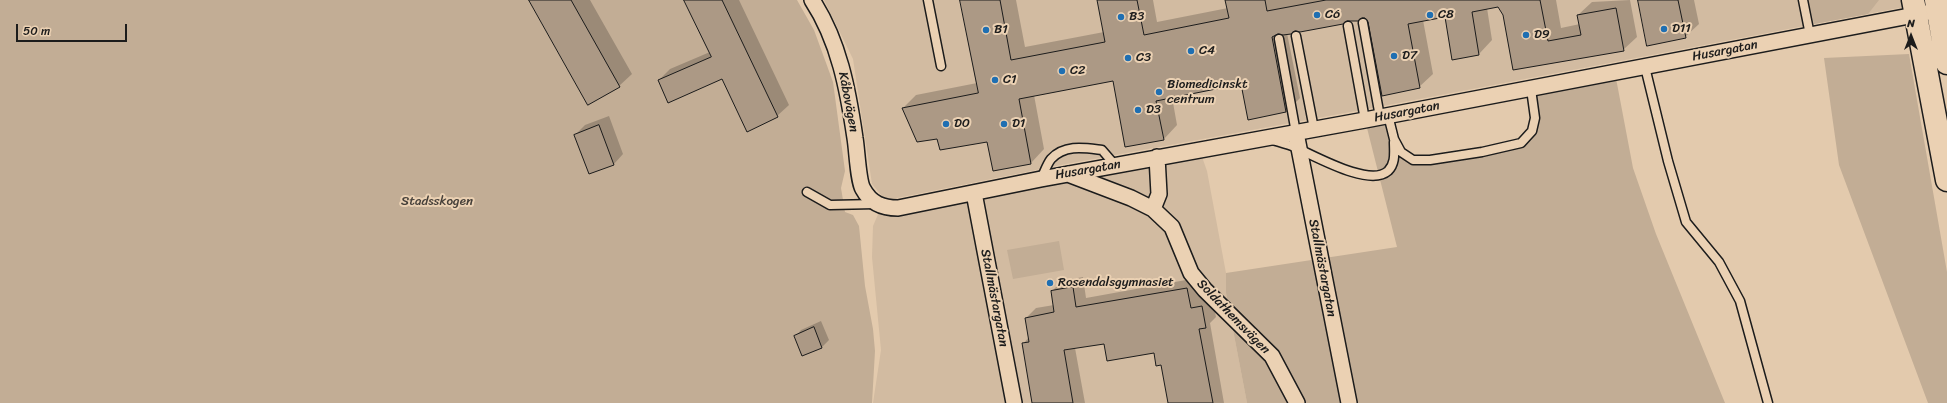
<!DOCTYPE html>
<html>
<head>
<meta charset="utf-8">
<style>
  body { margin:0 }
  #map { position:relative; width:1947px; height:403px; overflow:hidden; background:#e3caad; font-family:Sriracha,sans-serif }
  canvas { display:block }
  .north { position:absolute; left:1891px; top:16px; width:40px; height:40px; -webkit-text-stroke:3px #ebd1b3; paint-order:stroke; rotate:0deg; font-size:11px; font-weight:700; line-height:16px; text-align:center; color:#1c1c1c }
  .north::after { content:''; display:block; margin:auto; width:14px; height:18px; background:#1c1c1c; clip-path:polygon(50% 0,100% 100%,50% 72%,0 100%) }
  .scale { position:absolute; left:16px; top:24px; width:111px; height:18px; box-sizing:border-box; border:2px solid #1c1c1c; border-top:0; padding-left:5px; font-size:12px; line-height:14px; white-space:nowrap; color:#1c1c1c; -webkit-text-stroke:3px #ebd1b3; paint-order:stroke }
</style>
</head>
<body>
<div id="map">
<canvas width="1947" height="403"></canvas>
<div class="north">N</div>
<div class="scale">50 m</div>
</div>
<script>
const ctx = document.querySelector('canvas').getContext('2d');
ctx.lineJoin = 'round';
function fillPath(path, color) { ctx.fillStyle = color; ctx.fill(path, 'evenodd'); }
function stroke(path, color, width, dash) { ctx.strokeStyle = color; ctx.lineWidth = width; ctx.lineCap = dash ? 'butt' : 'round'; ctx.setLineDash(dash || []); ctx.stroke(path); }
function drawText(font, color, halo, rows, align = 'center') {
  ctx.font = font + ' Sriracha,sans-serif'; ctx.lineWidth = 4; ctx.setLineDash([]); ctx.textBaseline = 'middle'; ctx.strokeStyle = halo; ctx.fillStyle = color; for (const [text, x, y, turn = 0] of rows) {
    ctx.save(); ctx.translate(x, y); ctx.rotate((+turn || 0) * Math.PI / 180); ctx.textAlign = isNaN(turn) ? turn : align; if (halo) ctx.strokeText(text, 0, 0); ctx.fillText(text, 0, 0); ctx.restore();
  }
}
const built = new Path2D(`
  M 824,0 L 1903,0 L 1904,7 L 1367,109 L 1066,164 L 897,198 L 888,198 L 882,196 L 872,184 L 853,59 Z
  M 1201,154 L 1207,171 L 1226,273 L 1226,293 L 1247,403 L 873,403 L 881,350 L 872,257 L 873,226 L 879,212 Z`);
const green = new Path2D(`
  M 0,0 L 797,0 L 814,30 L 833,82 L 845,171 L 841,188 L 845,212 L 853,215 L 859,226 L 865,286 L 873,329 L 875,351 L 872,403 L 0,403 Z
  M 1808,0 L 1879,0 L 1868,14 L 1814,24 Z
  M 1909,54 L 1947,272 L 1947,403 L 1928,403 L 1839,165 L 1824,58 Z
  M 1615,73 L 1633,168 L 1656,234 L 1725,403 L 1247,403 L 1226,293 L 1226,273 L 1397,247 L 1365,120 L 1388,115 L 1394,139 L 1413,160 L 1520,143 L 1532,131 L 1531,89 Z
  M 1059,241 L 1064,270 L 1013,279 L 1007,250 Z`);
const shadow = new Path2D(`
  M 530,0 L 590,0 L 632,74 L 619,86 Z
  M 685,0 L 739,0 L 789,105 L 777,116 L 722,78 L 659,80 L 670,69 L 710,52 Z
  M 961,0 L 1016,0 L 1025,47 L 1104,32 L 1098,0 L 1153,0 L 1157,22 L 1228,8 L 1226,0 L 1556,0 L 1561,28 L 1580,24 L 1578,15 L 1592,2 L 1630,0 L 1637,37 L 1623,50 L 1514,69 L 1504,15 L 1499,6 L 1487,8 L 1492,40 L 1479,54 L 1446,16 L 1423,20 L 1433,74 L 1419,87 L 1366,17 L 1294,30 L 1287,33 L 1300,98 L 1286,112 L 1249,118 L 1242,83 L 1172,97 L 1177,125 L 1164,139 L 1114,80 L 1034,95 L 1044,149 L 1031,163 L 988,141 L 937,138 L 903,108 L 916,95 L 977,83 Z
  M 1639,0 L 1694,0 L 1699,24 L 1685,37 Z
  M 609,116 L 623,154 L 614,164 L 589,173 L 575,135 L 585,125 Z
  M 1083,277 L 1086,298 L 1197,278 L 1201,298 L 1212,296 L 1216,317 L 1210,323 L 1224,403 L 1169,403 L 1162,364 L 1154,351 L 1105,343 L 1075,348 L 1085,403 L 1033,403 L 1023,344 L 1029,337 L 1026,318 L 1036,308 L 1054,305 L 1052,291 L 1062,281 Z
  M 821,321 L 829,340 L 822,347 L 803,355 L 795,337 L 801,330 Z`);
const building = new Path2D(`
  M 529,0 L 571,0 L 620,87 L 588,105 Z
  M 684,0 L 722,0 L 778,117 L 747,132 L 722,79 L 668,103 L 658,80 L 711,57 Z
  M 960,0 L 1000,0 L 1011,60 L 1105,42 L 1097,0 L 1137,0 L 1144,35 L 1229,18 L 1225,0 L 1265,0 L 1267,11 L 1326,0 L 1540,0 L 1548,41 L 1581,35 L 1577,15 L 1616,8 L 1624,51 L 1513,70 L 1503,15 L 1498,7 L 1472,12 L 1479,55 L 1452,60 L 1445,17 L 1408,24 L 1420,88 L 1382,96 L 1368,22 L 1365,18 L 1362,18 L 1358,21 L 1347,21 L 1343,24 L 1300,32 L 1295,31 L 1291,34 L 1283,35 L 1278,34 L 1272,37 L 1286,112 L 1248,120 L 1241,84 L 1156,101 L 1164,140 L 1125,147 L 1113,81 L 1019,99 L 1031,164 L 993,171 L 987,142 L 940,150 L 937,139 L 917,142 L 902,108 L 978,93 Z
  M 1638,0 L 1678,0 L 1686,38 L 1647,46 Z
  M 599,125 L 614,165 L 589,174 L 574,135 Z
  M 1073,287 L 1076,307 L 1187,288 L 1191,308 L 1202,306 L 1206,328 L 1199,329 L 1213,403 L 1168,403 L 1161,365 L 1156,366 L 1154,353 L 1107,361 L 1104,344 L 1064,350 L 1073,403 L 1032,403 L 1022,343 L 1029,342 L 1025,318 L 1054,312 L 1051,291 Z
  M 814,327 L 822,348 L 802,356 L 794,336 Z`);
const lane = new Path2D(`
  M 928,0 L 941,66
  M 1803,0 L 1810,35
  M 1363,23 L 1380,117
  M 1348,26 L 1365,120
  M 1296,36 L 1314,129
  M 1279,39 L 1296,133
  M 1645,67 L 1668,161 L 1686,222 L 1719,262 L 1740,301 L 1768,403
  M 1388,115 L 1394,139 L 1401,152 L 1413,160 L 1430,160 L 1482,152 L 1521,143 L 1532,131 L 1535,118 L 1531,89
  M 1272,140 C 1279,142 1286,144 1292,146 C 1312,154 1369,188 1388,171 C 1396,163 1394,152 1394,142
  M 1041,179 C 1044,173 1047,164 1051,159 C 1065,144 1085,148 1102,150 L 1115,165
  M 807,192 L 830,205 L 875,204`);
const street = new Path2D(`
  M 812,0 C 839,41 848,90 855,138 C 857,149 858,181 863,189 C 871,204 883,208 898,208 L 1041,179 L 1365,120 L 1925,13
  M 1296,133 L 1349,403
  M 1068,174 L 1131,198 L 1153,209 L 1172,227 L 1191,273 L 1205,290 L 1272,356 L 1297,403
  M 974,193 L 1014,403
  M 1153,209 L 1159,194 L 1157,157`);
const secondary = new Path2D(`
  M 1913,0 L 1947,180
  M 1936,0 L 1947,63`);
const markers = [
  [1317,15,4,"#1f6fb2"],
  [1430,15,4,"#1f6fb2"],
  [1121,17,4,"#1f6fb2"],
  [1664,29,4,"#1f6fb2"],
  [986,30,4,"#1f6fb2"],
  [1526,35,4,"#1f6fb2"],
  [1191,51,4,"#1f6fb2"],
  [1394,56,4,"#1f6fb2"],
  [1128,58,4,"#1f6fb2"],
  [1062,71,4,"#1f6fb2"],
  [995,80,4,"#1f6fb2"],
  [1159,92,4,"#1f6fb2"],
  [1138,110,4,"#1f6fb2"],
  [946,124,4,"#1f6fb2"],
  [1004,124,4,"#1f6fb2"],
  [1050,283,4,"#1f6fb2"]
];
const poiNames = [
  ["C6",1325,15],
  ["C8",1438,15],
  ["B3",1129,17],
  ["D11",1672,29],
  ["B1",994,30],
  ["D9",1534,35],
  ["C4",1199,51],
  ["D7",1402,56],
  ["C3",1136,58],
  ["C2",1070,71],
  ["C1",1003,80],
  ["Biomedicinskt",1167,85],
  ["centrum",1167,100],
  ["D3",1146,110],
  ["D0",954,124],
  ["D1",1012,124],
  ["Rosendalsgymnasiet",1058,283]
];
const streetNames = [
  ["Husargatan",1725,51,-11],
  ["Kåbovägen",848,102,79],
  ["Husargatan",1407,112,-11],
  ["Husargatan",1088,170,-10],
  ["Stallmästargatan",1322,268,79],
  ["Stallmästargatan",994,298,79],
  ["Soldathemsvägen",1233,317,46]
];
const parkNames = [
  ["Stadsskogen",437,202]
];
fillPath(built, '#d2bba1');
fillPath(green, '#c2ad95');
fillPath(shadow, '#0003');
fillPath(building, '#ac9985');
stroke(building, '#1c1c1c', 1);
stroke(lane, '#1c1c1c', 11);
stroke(street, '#1c1c1c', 18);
stroke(secondary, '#1c1c1c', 25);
stroke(lane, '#ebd1b3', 8);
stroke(street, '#ebd1b3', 15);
stroke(secondary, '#ebd1b3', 22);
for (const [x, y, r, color] of markers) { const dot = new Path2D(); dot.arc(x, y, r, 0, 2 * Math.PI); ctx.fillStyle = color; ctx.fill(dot); stroke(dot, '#ebd1b3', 1.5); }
drawText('13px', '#1c1c1c', '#ebd1b3', poiNames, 'left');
drawText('13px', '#1c1c1c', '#ebd1b3', streetNames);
drawText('13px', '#46403a', '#ebd1b3', parkNames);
</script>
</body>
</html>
